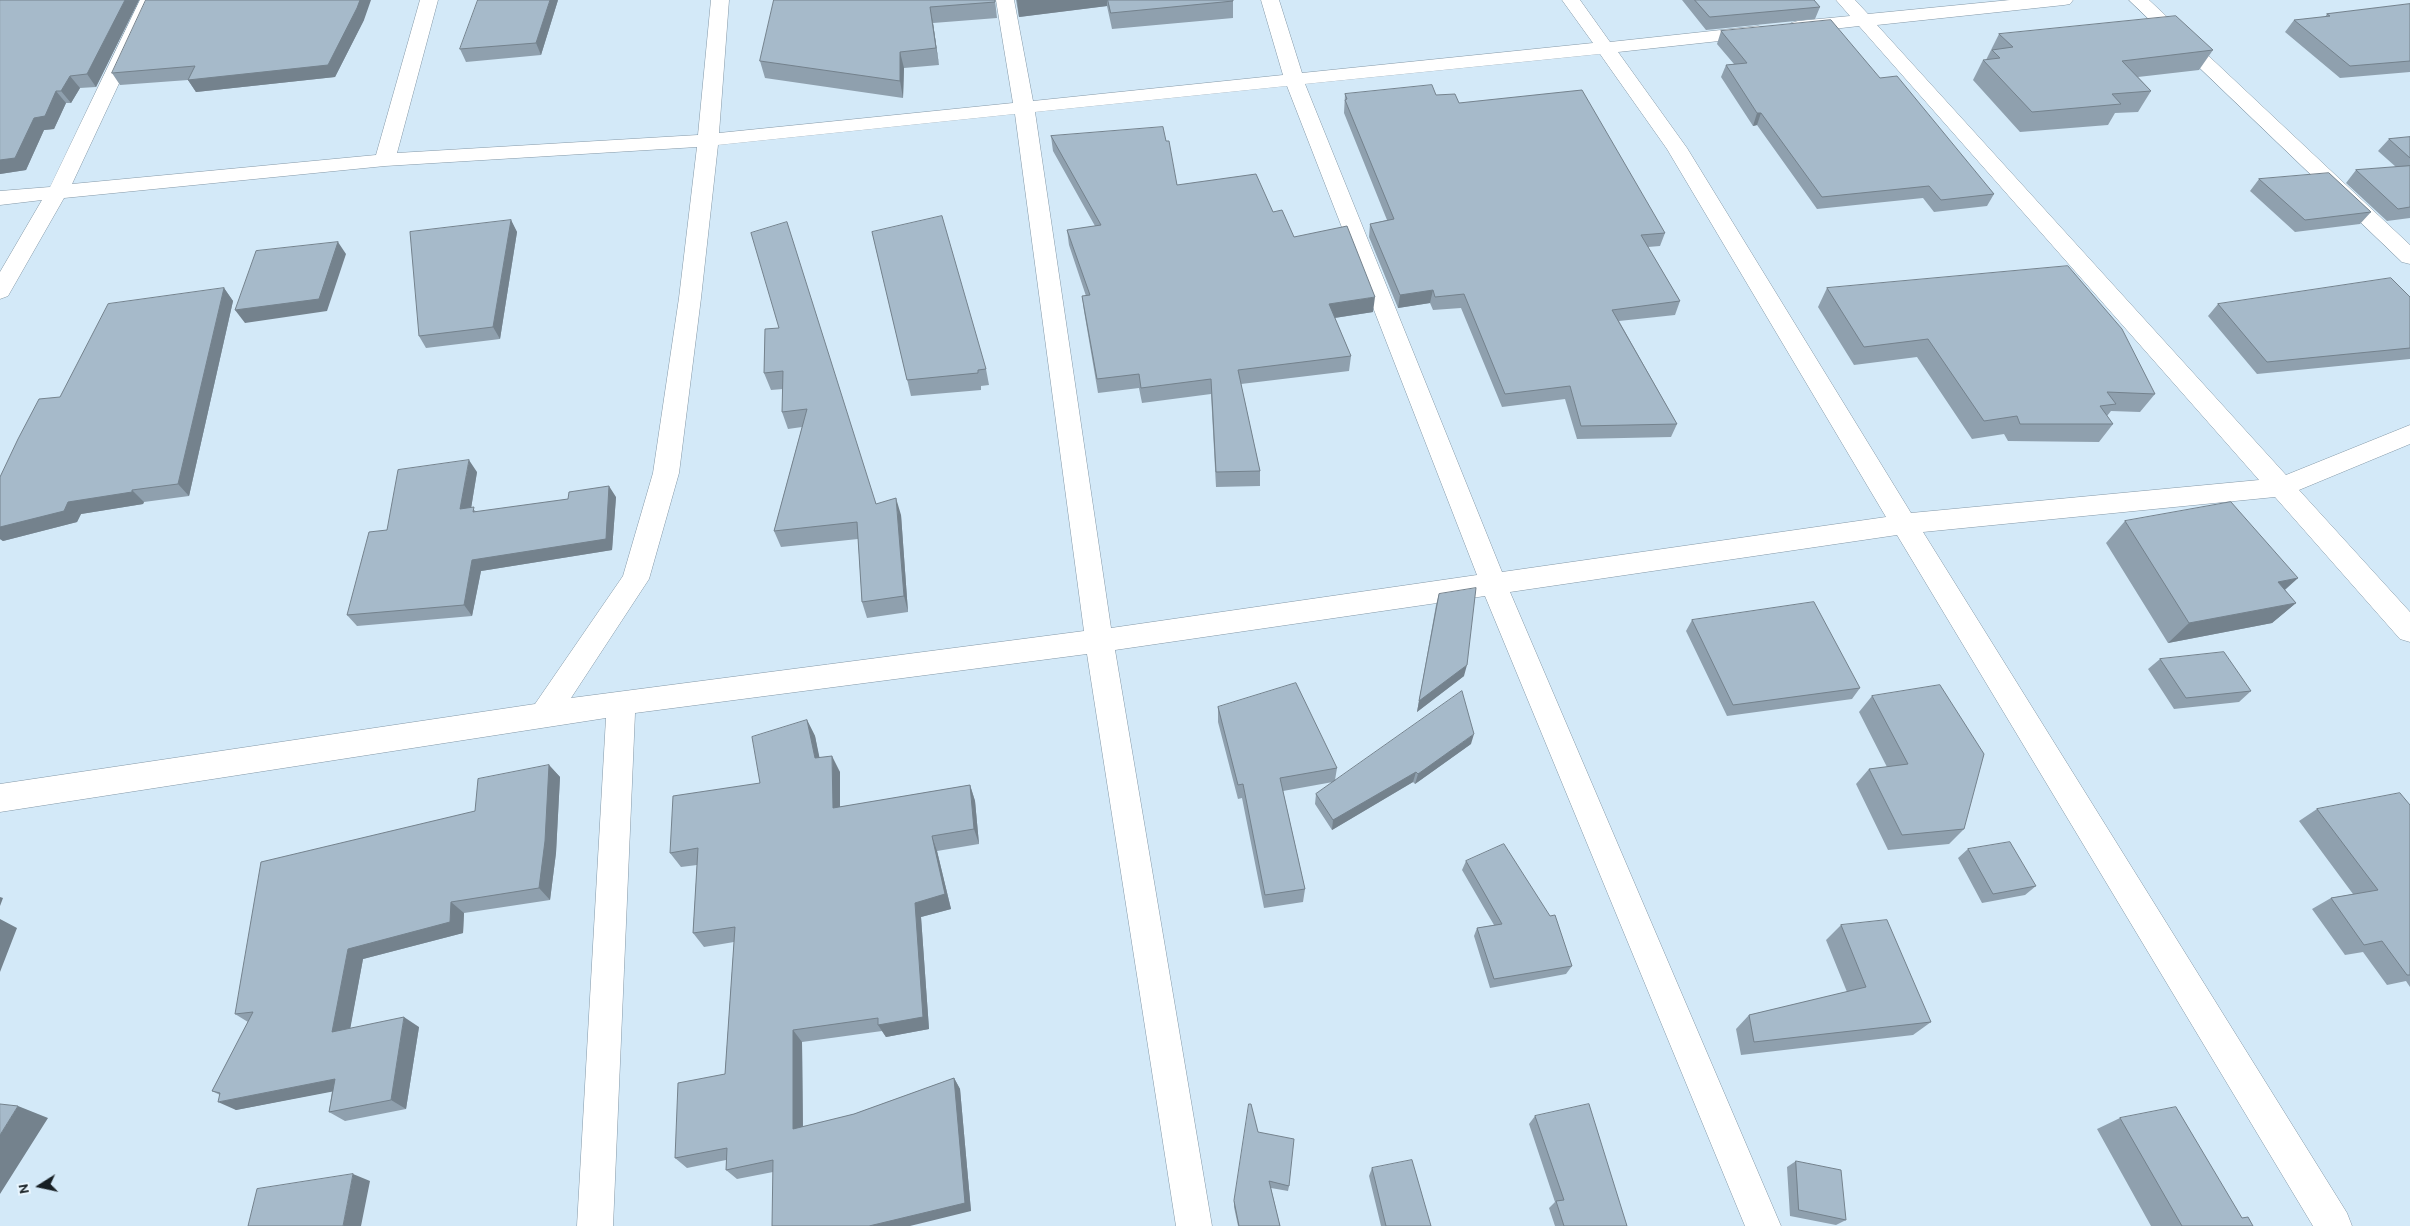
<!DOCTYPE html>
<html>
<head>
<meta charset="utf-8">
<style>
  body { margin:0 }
  #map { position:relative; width:2410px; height:1226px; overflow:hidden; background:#d3e9f8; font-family:Overpass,sans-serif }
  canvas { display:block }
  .north { position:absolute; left:15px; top:1161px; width:50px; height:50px; -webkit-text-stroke:4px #e8f5fe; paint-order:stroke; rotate:260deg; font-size:14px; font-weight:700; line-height:20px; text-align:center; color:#171f24 }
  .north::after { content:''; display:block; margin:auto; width:18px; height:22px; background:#171f24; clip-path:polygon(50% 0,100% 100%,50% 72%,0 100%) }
</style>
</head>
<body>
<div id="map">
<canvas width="2410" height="1226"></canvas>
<div class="north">N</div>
</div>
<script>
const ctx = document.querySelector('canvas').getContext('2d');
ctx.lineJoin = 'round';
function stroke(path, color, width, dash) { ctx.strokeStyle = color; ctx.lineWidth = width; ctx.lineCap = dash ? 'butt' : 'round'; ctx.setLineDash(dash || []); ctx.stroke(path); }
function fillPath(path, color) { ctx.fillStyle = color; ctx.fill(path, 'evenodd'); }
const minor = new Path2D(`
  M 140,0 L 158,0 L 72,184 L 376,155 L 420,0 L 438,0 L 397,153 L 698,135 L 711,0 L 729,0 L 719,133 L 1013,103 L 996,0 L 1014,0 L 1033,101 L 1283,75 L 1261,0 L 1279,0 L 1302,73 L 1593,43 L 1562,0 L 1580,0 L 1610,42 L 1758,26 L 1765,28 L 1767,32 L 1765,36 L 1618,52 L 1687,148 L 1911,513 L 2259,480 L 1859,26 L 1798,33 L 1791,31 L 1789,27 L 1791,23 L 1798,21 L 1850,16 L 1836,0 L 1855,0 L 1868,14 L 2010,0 L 2073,0 L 2070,4 L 2064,5 L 1877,25 L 2286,475 L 2410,425 L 2410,444 L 2299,490 L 2410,612 L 2410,642 L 2400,639 L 2275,497 L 1923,532 L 2347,1213 L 2352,1226 L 2313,1226 L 1897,535 L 1510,592 L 1781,1226 L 1745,1226 L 1485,596 L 1115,650 L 1212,1226 L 1176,1226 L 1087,654 L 635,713 L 613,1226 L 577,1226 L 606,718 L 0,812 L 0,784 L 535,704 L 623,576 L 653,473 L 679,298 L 697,147 L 385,166 L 64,198 L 8,296 L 0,299 L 0,272 L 42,200 L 0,205 L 0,191 L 50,187 ZM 1600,54 L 1667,149 L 1886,517 L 1502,572 L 1305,84 ZM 1287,86 L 1477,575 L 1111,628 L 1035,112 ZM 1015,114 L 1084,631 L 571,698 L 649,579 L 679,473 L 701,298 L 718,145 Z
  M 2129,0 L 2149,0 L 2410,245 L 2410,264 L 2402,262 Z`);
const wall = new Path2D(`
  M 0,0 L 139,0 L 96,87 L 80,88 L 71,103 L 66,103 L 54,129 L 44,130 L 26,170 L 0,174 Z
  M 558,0 L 541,55 L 466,62 L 460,49 Z
  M 774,0 L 995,0 L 997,18 L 933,23 L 939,65 L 904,68 L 903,98 L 765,78 L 760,61 Z
  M 1016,0 L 1233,0 L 1233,18 L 1112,29 L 1107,6 L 1019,17 Z
  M 1682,0 L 1814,0 L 1820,7 L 1815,19 L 1706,30 Z
  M 2410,4 L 2410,72 L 2340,78 L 2285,32 L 2294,20 L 2325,17 L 2327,14 Z
  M 364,20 L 335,77 L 196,92 L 188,80 L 120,85 L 112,73 Z
  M 1721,31 L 1880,78 L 1994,194 L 1987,206 L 1934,212 L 1923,198 L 1817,209 L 1757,125 L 1753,126 L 1721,77 L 1726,65 L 1734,64 L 1717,44 Z
  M 1999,34 L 2213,50 L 2199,70 L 2138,77 L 2151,91 L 2138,112 L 2115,113 L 2108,125 L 2020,132 L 1973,80 L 1983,60 L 1986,60 Z
  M 1345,94 L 1436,95 L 1459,103 L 1665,233 L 1660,246 L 1648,247 L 1680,301 L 1675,315 L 1619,321 L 1677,424 L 1671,437 L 1577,439 L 1565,399 L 1502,407 L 1461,308 L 1433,310 L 1430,303 L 1398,308 L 1369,237 L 1370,224 L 1387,220 L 1344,113 Z
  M 1051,136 L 1166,141 L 1177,185 L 1273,212 L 1294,237 L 1373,312 L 1335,318 L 1351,356 L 1349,371 L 1241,384 L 1260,471 L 1260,486 L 1216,487 L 1211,394 L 1142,403 L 1139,388 L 1098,393 L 1084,311 L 1082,296 L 1086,296 L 1069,245 L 1067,230 L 1095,226 L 1053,151 Z
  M 2410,137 L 2410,218 L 2387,221 L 2346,183 L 2356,170 L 2396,167 L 2378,151 L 2389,139 Z
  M 2259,179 L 2371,212 L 2360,224 L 2295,232 L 2250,191 Z
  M 511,220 L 517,232 L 500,339 L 426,348 L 419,336 Z
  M 872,232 L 986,369 L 989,385 L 981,386 L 981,390 L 911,396 Z
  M 224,288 L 233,301 L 189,496 L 144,502 L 143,504 L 81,514 L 77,522 L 3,541 L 0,539 L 0,477 Z
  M 1827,288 L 2155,394 L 2140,412 L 2111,411 L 2107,416 L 2113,424 L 2099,442 L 2008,441 L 2004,434 L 1972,439 L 1917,357 L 1854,365 L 1818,307 Z
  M 2410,297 L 2410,359 L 2257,374 L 2208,316 L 2218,304 Z
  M 765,329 L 876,504 L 901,515 L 908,612 L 867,618 L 862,602 L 858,539 L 781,547 L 774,531 L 802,427 L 788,429 L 782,412 L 783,389 L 771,390 L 764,373 Z
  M 477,472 L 471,508 L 477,512 L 616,497 L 612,550 L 481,571 L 472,616 L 357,626 L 347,615 L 387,530 Z
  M 2125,521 L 2298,578 L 2285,590 L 2296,603 L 2272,623 L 2168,643 L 2106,543 Z
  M 1439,594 L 1464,676 L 1417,712 L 1436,605 Z
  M 1692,620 L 1860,688 L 1852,699 L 1727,716 L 1686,631 Z
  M 2160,659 L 2251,691 L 2239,702 L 2174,709 L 2148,669 Z
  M 1872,696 L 1964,829 L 1949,844 L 1888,850 L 1856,784 L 1869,769 L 1887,767 L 1859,712 Z
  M 1218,707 L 1337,768 L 1335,780 L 1471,744 L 1415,784 L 1413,782 L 1332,830 L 1315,804 L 1316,794 L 1333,782 L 1283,791 L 1305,889 L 1303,902 L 1264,908 L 1242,798 L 1238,799 L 1218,722 Z
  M 807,720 L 815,736 L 819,758 L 840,772 L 840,807 L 970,785 L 975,801 L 979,844 L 937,851 L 951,909 L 921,917 L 929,1029 L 886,1037 L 882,1031 L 802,1042 L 803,1127 L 854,1114 L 954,1078 L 960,1089 L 971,1211 L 773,1172 L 737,1179 L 726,1170 L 726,1160 L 687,1168 L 675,1158 L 725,1074 L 734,942 L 704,947 L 693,933 L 697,865 L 681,867 L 670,853 L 760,783 Z
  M 549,765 L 560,777 L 556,853 L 550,900 L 464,913 L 463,933 L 363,959 L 350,1028 L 419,1027 L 406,1109 L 345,1121 L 329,1112 L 332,1091 L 236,1110 L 220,1095 L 212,1091 L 248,1022 L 235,1014 L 475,811 Z
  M 2410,805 L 2410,987 L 2406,981 L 2387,985 L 2363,952 L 2345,955 L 2312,909 L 2331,898 L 2353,894 L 2299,821 L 2317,809 Z
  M 1968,849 L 2036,886 L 2025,895 L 1982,903 L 1958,858 Z
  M 1466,861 L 1572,966 L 1566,974 L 1490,988 L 1474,936 L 1477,928 L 1494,925 L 1462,870 Z
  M 1841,925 L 1931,1022 L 1913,1035 L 1741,1055 L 1736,1029 L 1749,1015 L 1847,992 L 1826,940 Z
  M 1535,1116 L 1627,1226 L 1555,1226 L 1549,1208 L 1555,1202 L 1529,1124 Z
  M 2120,1118 L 2242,1218 L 2253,1226 L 2151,1226 L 2097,1129 Z
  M 1258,1132 L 1289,1186 L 1288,1191 L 1271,1188 L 1280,1226 L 1238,1226 L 1234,1207 L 1234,1201 Z
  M 1796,1161 L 1846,1220 L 1836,1225 L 1790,1216 L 1787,1167 Z
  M 1372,1168 L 1431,1226 L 1381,1226 L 1369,1176 Z`);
const shadedWall = new Path2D(`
  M 125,0 L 139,0 L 96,87 L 87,74 Z
  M 360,0 L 371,0 L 364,20 L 335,77 L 196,92 L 188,80 Z
  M 550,0 L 558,0 L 541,55 L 536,43 Z
  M 1017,0 L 1107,0 L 1107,6 L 1019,17 Z
  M 930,7 L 933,23 L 939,65 L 936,48 Z
  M 900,52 L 904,68 L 903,98 L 900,81 Z
  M 70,76 L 80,88 L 71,103 L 61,91 Z
  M 56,91 L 66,103 L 54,129 L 44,130 L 26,170 L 0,174 L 0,160 Z
  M 1757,113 L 1761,113 L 1757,125 L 1753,126 Z
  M 511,220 L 517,232 L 500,339 L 493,327 Z
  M 338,242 L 346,254 L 327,311 L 245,323 L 235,310 Z
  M 224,288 L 233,301 L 189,496 L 178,484 Z
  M 1433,290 L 1430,303 L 1398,308 L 1400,295 Z
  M 1375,297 L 1373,312 L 1327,319 L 1329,304 Z
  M 469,460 L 477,472 L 469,521 L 460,509 Z
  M 609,486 L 616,497 L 612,550 L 481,571 L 472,616 L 464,605 L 472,560 Z
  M 132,490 L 144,502 L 143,504 L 81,514 L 77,522 L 3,541 L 0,539 L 0,527 L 68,502 Z
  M 896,498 L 901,515 L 908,612 L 904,596 Z
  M 2298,578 L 2274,599 L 2278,582 Z
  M 2296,603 L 2272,623 L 2168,643 L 2189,623 Z
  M 1467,665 L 1464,676 L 1417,712 L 1419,701 Z
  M 807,720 L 815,736 L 823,774 L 815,758 Z
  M 1474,734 L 1471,744 L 1415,784 L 1418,774 Z
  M 832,756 L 840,772 L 840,824 L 833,808 Z
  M 549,765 L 560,777 L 556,853 L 550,900 L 539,888 Z
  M 1416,772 L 1413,782 L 1332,830 L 1333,820 Z
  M 970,785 L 975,801 L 979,844 L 974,829 Z
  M 932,836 L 937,851 L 951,909 L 921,917 L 929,1029 L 886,1037 L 878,1025 L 915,903 Z
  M 0,897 L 3,898 L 0,906 Z
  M 451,902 L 464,913 L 463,933 L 363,959 L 348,1041 L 332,1032 L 348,949 Z
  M 0,919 L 17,928 L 0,972 Z
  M 404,1017 L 419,1027 L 406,1109 L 391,1100 Z
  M 793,1030 L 802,1042 L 803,1139 L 793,1129 Z
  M 954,1078 L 960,1089 L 971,1211 L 910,1226 L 869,1226 Z
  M 335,1079 L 351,1088 L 236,1110 L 218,1102 Z
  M 18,1106 L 48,1118 L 0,1194 L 0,1135 Z
  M 353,1174 L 370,1181 L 361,1226 L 343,1226 Z`);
const building = new Path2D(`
  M 0,0 L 125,0 L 87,74 L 70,76 L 61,91 L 56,91 L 45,116 L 34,118 L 15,158 L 0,160 Z
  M 146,0 L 360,0 L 357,8 L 328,65 L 188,80 L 195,66 L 112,73 Z
  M 478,0 L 550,0 L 536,43 L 460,49 Z
  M 774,0 L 995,0 L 995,2 L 930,7 L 936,48 L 900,52 L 900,81 L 760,61 Z
  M 1108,0 L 1233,0 L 1233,1 L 1111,13 Z
  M 1695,0 L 1814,0 L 1820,7 L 1710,17 Z
  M 2410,4 L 2410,61 L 2350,66 L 2294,20 L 2330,16 L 2327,14 Z
  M 2176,16 L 2213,50 L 2122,61 L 2151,91 L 2112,94 L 2121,104 L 2032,112 L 1983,60 L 2000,58 L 1992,50 L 2013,47 L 1999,34 Z
  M 1831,20 L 1880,78 L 1897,76 L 1994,194 L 1941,200 L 1929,186 L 1822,197 L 1761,113 L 1757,113 L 1726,65 L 1747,63 L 1721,31 Z
  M 1432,85 L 1436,95 L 1455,94 L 1459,103 L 1582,90 L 1665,233 L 1641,235 L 1680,301 L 1612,310 L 1677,424 L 1581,426 L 1570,386 L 1505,394 L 1464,294 L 1435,297 L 1433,290 L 1400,295 L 1370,224 L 1394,219 L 1345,100 L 1347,99 L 1345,94 Z
  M 1163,127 L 1166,141 L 1169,141 L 1177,185 L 1256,174 L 1273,212 L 1282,210 L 1294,237 L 1347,226 L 1375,297 L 1329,304 L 1351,356 L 1238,370 L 1260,471 L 1216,472 L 1211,379 L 1141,388 L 1139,374 L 1097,379 L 1082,296 L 1090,295 L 1067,230 L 1101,225 L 1051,136 Z
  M 2410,137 L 2410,158 L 2389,139 Z
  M 2410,166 L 2410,207 L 2398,209 L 2356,170 Z
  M 2329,173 L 2371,212 L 2305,220 L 2259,179 Z
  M 942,216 L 986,369 L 978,370 L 978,373 L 907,380 L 872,232 Z
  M 511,220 L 493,327 L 419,336 L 410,232 Z
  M 787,222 L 876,504 L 896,498 L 904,596 L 862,602 L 857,522 L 774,531 L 807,409 L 782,412 L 783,371 L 764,373 L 765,329 L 779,328 L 751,233 Z
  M 338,242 L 319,299 L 235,310 L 256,251 Z
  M 2068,266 L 2122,329 L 2155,394 L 2107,392 L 2116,404 L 2100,406 L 2113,424 L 2020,424 L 2017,416 L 1984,421 L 1928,339 L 1864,347 L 1827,288 Z
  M 2391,278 L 2410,297 L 2410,348 L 2267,362 L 2218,304 Z
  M 224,288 L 178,484 L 132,490 L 132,492 L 68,502 L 64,511 L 0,527 L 0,477 L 18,439 L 39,399 L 60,397 L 108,304 Z
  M 469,460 L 460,509 L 474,507 L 473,512 L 568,499 L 569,492 L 609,486 L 606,539 L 472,560 L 464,605 L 347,615 L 369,532 L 387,530 L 398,470 Z
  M 2231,502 L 2298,578 L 2278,582 L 2296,603 L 2189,623 L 2125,521 Z
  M 1476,588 L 1467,665 L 1419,701 L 1439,594 Z
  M 1814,602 L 1860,688 L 1733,705 L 1692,620 Z
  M 2224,652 L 2251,691 L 2186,698 L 2160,659 Z
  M 1296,683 L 1337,768 L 1280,778 L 1305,889 L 1265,895 L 1243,784 L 1238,785 L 1218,707 Z
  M 1940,685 L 1984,754 L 1964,829 L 1902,835 L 1869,769 L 1908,764 L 1872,696 Z
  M 1462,691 L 1474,734 L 1418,774 L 1416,772 L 1333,820 L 1316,794 Z
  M 807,720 L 815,758 L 832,756 L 833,808 L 970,785 L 974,829 L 932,836 L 945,894 L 915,903 L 923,1017 L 878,1025 L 878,1018 L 793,1030 L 793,1129 L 854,1114 L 954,1078 L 965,1203 L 869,1226 L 772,1226 L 773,1160 L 726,1170 L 727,1148 L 675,1158 L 678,1083 L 725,1074 L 735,927 L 693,933 L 698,848 L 670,853 L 673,796 L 760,783 L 752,737 Z
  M 549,765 L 545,841 L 539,888 L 451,902 L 450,922 L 348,949 L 332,1032 L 404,1017 L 391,1100 L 329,1112 L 335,1079 L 218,1102 L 220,1093 L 212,1091 L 253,1012 L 235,1014 L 261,862 L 475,811 L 478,779 Z
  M 2400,793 L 2410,805 L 2410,975 L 2407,975 L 2382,941 L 2364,945 L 2331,898 L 2378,890 L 2317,809 Z
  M 2010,842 L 2036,886 L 1993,894 L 1968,849 Z
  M 1504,844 L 1550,916 L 1555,915 L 1572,966 L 1494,979 L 1477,928 L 1502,924 L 1466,861 Z
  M 1887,920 L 1931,1022 L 1754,1042 L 1749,1015 L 1866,987 L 1841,925 Z
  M 0,1104 L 18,1106 L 0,1135 Z
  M 1249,1104 L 1251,1104 L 1258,1132 L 1294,1139 L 1289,1186 L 1269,1181 L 1280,1226 L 1239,1226 L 1234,1201 Z
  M 1589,1104 L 1627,1226 L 1564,1226 L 1556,1201 L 1564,1200 L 1535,1116 Z
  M 2176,1107 L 2242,1218 L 2248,1217 L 2253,1226 L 2182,1226 L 2120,1118 Z
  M 1412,1160 L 1431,1226 L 1386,1226 L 1372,1168 Z
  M 1796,1161 L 1841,1170 L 1846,1220 L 1799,1210 Z
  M 353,1174 L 343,1226 L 248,1226 L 257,1189 Z`);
stroke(minor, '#8498a7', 1);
fillPath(minor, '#fff');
fillPath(wall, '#8fa0ae');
fillPath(shadedWall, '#74828d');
fillPath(building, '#a6baca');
stroke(building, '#74828d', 1);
</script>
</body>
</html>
